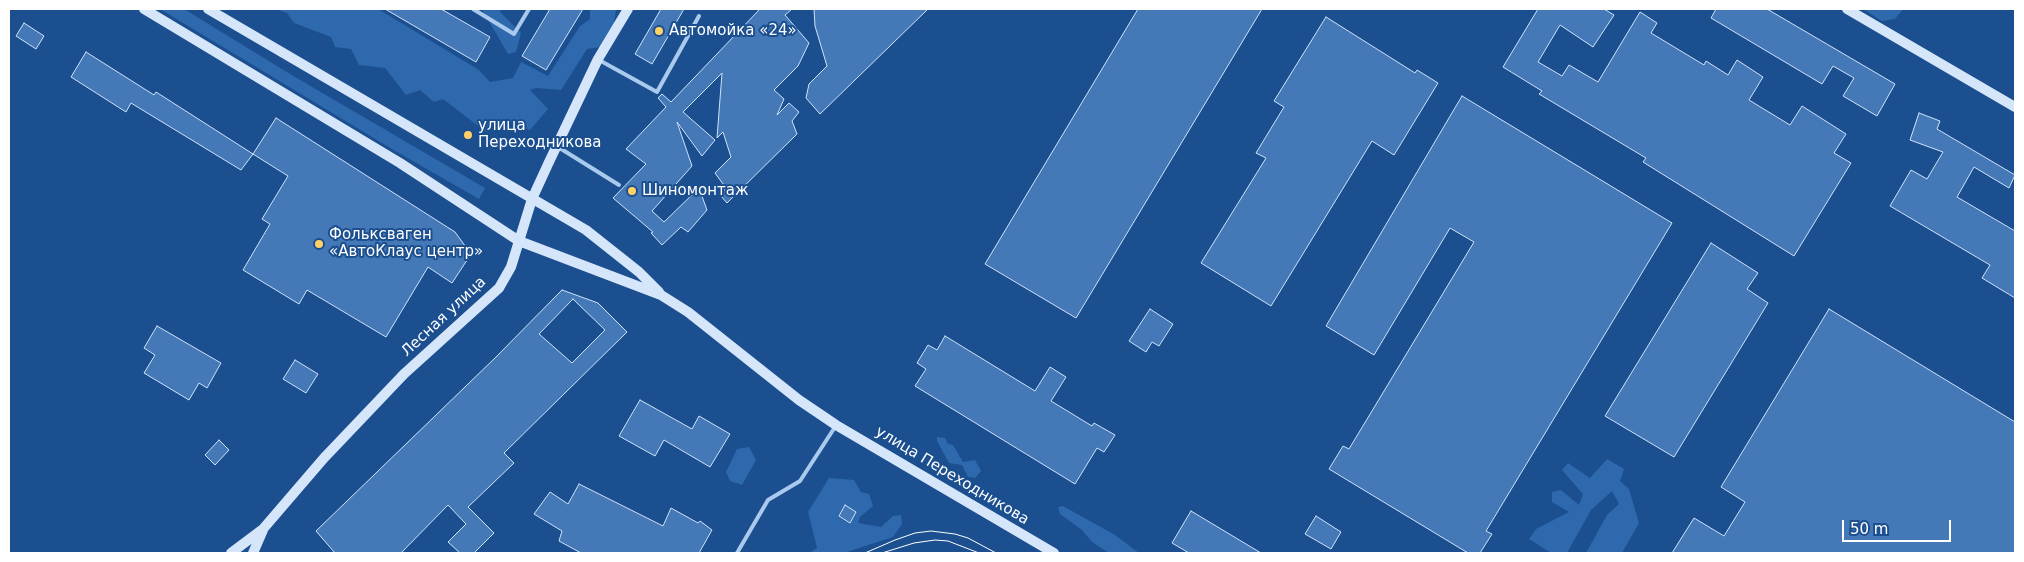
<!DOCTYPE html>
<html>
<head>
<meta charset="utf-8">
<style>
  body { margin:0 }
  #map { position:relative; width:2024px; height:562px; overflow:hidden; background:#1b4f8f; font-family:"DejaVu Sans",sans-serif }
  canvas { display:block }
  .frame { position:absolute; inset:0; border:10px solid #fff; pointer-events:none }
  .scale { position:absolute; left:1842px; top:520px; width:109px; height:22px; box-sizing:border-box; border:2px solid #fff; border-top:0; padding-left:6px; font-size:15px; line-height:18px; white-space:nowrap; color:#fff; -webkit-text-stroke:4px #1b4f8f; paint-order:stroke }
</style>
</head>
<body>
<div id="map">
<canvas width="2024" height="562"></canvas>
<div class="frame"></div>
<div class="scale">50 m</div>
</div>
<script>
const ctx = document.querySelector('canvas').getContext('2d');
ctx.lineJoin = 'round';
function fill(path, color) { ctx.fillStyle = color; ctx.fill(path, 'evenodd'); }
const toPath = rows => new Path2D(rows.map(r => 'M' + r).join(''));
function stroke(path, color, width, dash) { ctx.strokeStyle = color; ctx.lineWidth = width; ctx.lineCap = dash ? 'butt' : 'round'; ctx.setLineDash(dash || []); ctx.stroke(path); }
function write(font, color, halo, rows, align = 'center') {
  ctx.font = font + ' "DejaVu Sans",sans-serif'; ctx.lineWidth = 4; ctx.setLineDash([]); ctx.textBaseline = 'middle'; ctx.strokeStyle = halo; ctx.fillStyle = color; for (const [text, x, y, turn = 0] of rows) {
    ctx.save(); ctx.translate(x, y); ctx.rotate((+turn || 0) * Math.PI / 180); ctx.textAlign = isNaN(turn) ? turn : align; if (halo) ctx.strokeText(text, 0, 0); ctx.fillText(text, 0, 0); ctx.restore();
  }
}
const green = toPath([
  [160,9,184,9,290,74,485,188,479,199,392,149],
  [276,9,378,9,479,70,490,82,513,78,521,62,548,76,580,26,590,19,590,9,616,9,613,30,601,47,587,49,561,90,536,88,530,90,548,109,530,130,506,120,486,132,443,99,434,102,420,90,406,95,385,68,359,65,351,49,335,47,331,37,294,23,287,13],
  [482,9,501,9,500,12,521,33,516,52,508,54],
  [1863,9,1903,9,1895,19,1882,21],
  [937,437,945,438,948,444,953,445,963,462,975,460,981,471,975,478,968,477,962,465,949,463,937,441],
  [749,447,756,460,742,485,730,481,726,472,737,449],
  [1607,459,1624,469,1620,481,1629,489,1639,523,1622,553,1586,553,1607,515,1619,504,1612,491,1591,510,1567,553,1551,553,1529,539,1536,529,1569,512,1552,502,1552,492,1561,490,1579,505,1583,494,1562,470,1568,463,1590,478],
  [829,478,854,480,861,492,869,494,873,506,860,517,858,523,881,527,893,516,901,515,902,524,893,537,844,553,809,553,817,548,808,512],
  [1063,506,1115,535,1139,553,1109,553,1092,542,1082,530,1060,514,1058,507]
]);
const building = toPath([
  [385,9,441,9,490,37,476,62,385,9],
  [550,9,583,9,546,70,522,56,550,9],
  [661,9,684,9,652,64,635,54,661,9],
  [760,9,792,9,785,15,809,43,798,66,774,90,784,99,777,115,789,103,799,112,792,121,797,134,727,203,720,195,726,188,715,173,731,157,723,132,717,138,722,73,683,112,715,140,702,156,677,122,692,166,652,211,664,222,699,188,707,210,688,232,681,227,662,245,651,233,653,232,613,198,646,164,626,149,666,107,658,98,662,94,671,102,760,9],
  [814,9,928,9,820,114,806,98,809,84,827,66,815,26,814,9],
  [1138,9,1262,9,1076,318,985,264,1138,9],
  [1538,9,1604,9,1614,15,1593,47,1560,25,1538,62,1562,76,1569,65,1598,82,1640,12,1657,23,1651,33,1704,65,1706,61,1728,75,1737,60,1763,77,1749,100,1790,125,1802,106,1846,134,1834,153,1851,163,1794,256,1643,162,1646,158,1539,94,1542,91,1503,67,1538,9],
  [1716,9,1767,9,1895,84,1877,116,1843,96,1854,78,1833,66,1822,84,1711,18,1716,9],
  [1326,17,1415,73,1417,70,1438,83,1394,155,1372,141,1271,306,1201,263,1266,158,1256,153,1284,107,1274,101,1326,17],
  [24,23,44,36,36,49,16,36,24,23],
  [86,52,154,95,156,92,253,154,241,170,131,103,126,112,71,77,86,52],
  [1462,96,1672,223,1486,531,1492,534,1480,553,1468,553,1329,469,1343,446,1349,449,1474,242,1450,228,1374,355,1326,326,1462,96],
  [1919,113,1940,121,1937,129,2015,175,2009,188,1974,167,1957,197,2015,231,2015,298,1982,278,1990,265,1890,206,1911,170,1927,179,1943,152,1910,140,1919,113],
  [276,118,455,232,471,254,452,283,428,267,386,337,307,290,299,304,243,270,270,224,262,219,288,176,253,154,276,118],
  [1711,243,1758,273,1747,289,1768,303,1674,457,1605,416,1711,243],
  [562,290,598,303,627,332,504,453,514,463,468,507,494,533,474,553,460,553,448,542,466,524,448,505,401,553,335,553,316,531,496,357,562,290],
  [573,299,605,330,572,363,539,334,573,299],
  [1150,309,1173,324,1159,346,1152,342,1146,352,1129,341,1150,309],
  [1829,309,2015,422,2015,553,1672,553,1694,518,1724,536,1745,502,1721,487,1829,309],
  [157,326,221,363,207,388,199,383,189,400,144,373,155,355,144,348,157,326],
  [945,336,1035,391,1050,367,1066,377,1051,401,1092,426,1094,423,1115,435,1104,452,1097,448,1075,484,915,386,926,369,917,363,928,345,937,350,945,336],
  [295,360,318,374,306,393,283,379,295,360],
  [640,400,692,429,699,416,730,434,710,467,664,440,655,456,619,436,640,400],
  [219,440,229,450,215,465,205,455,219,440],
  [579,484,663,526,671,508,698,523,700,521,712,530,699,553,581,553,559,541,562,531,534,514,550,492,568,504,579,484],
  [845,505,856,512,850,523,839,516,845,505],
  [1191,511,1261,553,1189,553,1172,543,1191,511],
  [1316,516,1341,532,1331,549,1305,534,1316,516]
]);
const service = toPath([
  [473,9,514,34,529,9],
  [599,60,657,92,699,16],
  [558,147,619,185],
  [737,553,768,500,800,481,835,427]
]);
const secondary = toPath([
  [144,9,400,163,519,241,661,295,688,312,799,400,836,425,1054,553],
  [208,9,586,230,639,272,659,292],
  [1847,9,2015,107],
  [231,553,263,529,324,458,404,374,499,288,511,267,532,199,549,162,598,59,628,9],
  [253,553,263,530]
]);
const tram = toPath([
  [865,553,895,540,915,533,931,531,955,534,968,538,996,553],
  [882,553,914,543,935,540,948,541,979,553]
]);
const markers = [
  [659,31,5,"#ffd166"],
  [468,135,5,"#ffd166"],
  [632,191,5,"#ffd166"],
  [319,244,5,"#ffd166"]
];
const poiNames = [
  ["Автомойка «24»",669,31],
  ["улица",478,126],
  ["Переходникова",478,143],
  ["Шиномонтаж",642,191],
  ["Фольксваген",329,235],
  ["«АвтоКлаус центр»",329,252]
];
const streetNames = [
  ["Лесная улица",444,317,-43],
  ["улица Переходникова",952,476,31]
];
fill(green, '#2e69ad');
fill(building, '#4478b7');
stroke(building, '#cfe3fa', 1);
stroke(service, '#a9c9ee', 4);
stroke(secondary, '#d6e6fa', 10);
stroke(tram, '#fff', 1);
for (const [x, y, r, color] of markers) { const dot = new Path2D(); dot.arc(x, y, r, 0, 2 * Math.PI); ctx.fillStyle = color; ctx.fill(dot); stroke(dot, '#1b4f8f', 2); }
write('15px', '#fff', '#1b4f8f', poiNames, 'left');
write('15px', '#fff', '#1b4f8f', streetNames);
</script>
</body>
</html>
